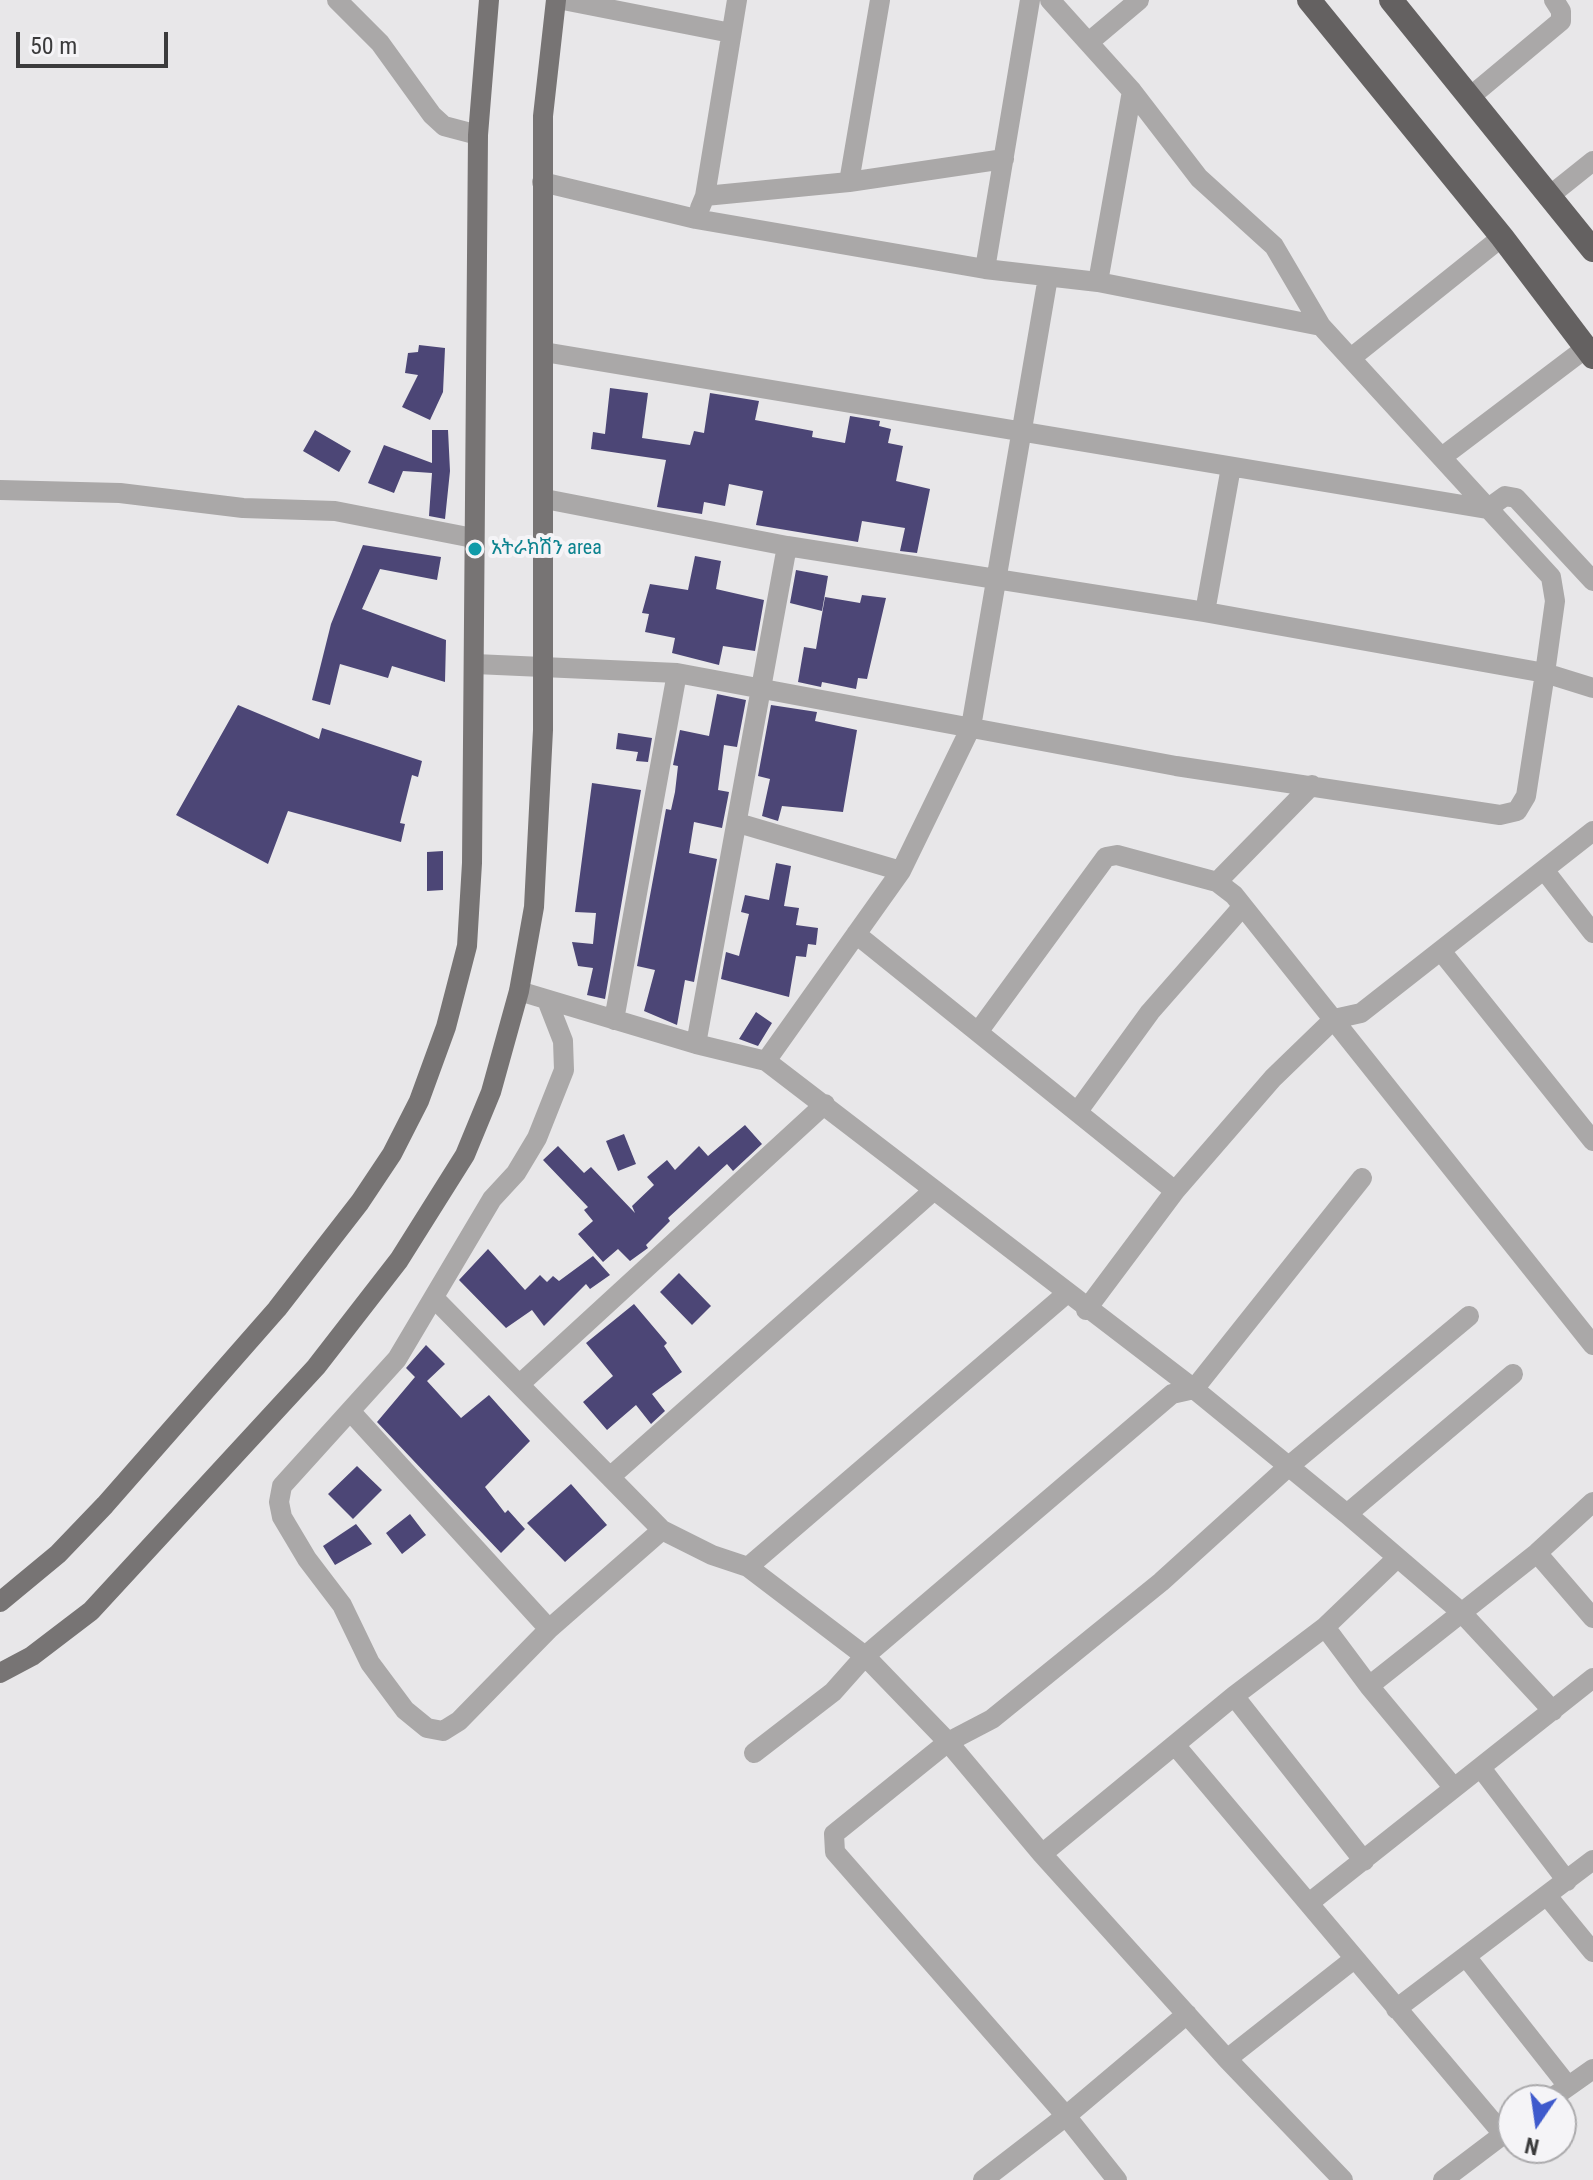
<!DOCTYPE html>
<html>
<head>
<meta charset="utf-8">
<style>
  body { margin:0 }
  #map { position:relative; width:1593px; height:2180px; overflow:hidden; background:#e8e7e9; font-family:"Roboto Condensed",sans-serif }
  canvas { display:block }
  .north { position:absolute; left:1497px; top:2084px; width:80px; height:80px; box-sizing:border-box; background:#f5f4f7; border:2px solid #abaaac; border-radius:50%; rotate:193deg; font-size:22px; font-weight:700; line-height:32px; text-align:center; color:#3b3b3c }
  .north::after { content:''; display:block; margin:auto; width:28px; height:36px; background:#3f5acc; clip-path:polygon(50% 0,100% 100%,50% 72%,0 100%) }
  .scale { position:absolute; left:16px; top:32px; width:152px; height:36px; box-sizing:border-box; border:4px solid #3b3b3c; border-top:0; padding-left:10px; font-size:24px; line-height:28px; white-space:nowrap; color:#3b3b3c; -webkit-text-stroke:6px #f5f4f7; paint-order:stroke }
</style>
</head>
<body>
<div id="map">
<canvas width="1593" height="2180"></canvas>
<div class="north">N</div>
<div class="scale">50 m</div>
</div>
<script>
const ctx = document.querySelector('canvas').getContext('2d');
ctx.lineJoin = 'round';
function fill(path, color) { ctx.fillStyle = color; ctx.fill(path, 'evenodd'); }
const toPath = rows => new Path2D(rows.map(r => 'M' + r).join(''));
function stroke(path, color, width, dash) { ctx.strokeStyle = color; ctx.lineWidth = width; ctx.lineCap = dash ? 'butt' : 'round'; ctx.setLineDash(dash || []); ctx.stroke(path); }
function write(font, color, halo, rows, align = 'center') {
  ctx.font = font + ' "Roboto Condensed","Noto Sans Ethiopic",sans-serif'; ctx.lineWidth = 8; ctx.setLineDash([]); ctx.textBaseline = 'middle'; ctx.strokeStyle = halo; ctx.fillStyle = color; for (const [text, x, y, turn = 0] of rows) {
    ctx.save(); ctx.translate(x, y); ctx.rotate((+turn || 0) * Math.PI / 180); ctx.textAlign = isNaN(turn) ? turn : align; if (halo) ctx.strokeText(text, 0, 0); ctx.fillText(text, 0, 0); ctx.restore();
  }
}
const building = toPath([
  [419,345,445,348,443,392,430,420,402,407,418,375,405,373,408,353,418,352],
  [610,388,648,393,642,438,690,445,694,431,704,433,710,393,759,401,755,420,813,431,812,437,845,443,850,416,880,421,879,426,891,429,888,443,903,446,896,481,930,489,917,553,900,551,905,528,862,521,858,542,756,525,763,491,729,484,725,506,704,502,702,514,657,507,666,460,591,449,593,432,605,434],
  [315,430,351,451,339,472,303,451],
  [432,430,448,430,450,471,445,519,429,516,432,473,403,471,394,493,368,483,384,445,432,463],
  [363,545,441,557,437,580,380,569,362,609,446,640,445,682,392,666,388,678,340,664,330,705,312,700,331,624],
  [695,556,721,561,716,589,764,600,755,651,723,646,719,665,672,653,675,638,645,632,649,614,642,613,650,584,688,590],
  [796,570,828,576,822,611,790,603],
  [862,595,886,598,867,679,858,678,856,689,822,682,821,687,798,682,804,647,816,649,825,597,860,603],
  [717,694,746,700,737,747,724,745,718,790,729,792,722,828,694,822,689,853,717,859,694,982,685,980,677,1025,644,1011,655,970,637,966,666,809,671,810,675,792,678,766,673,765,680,730,709,736],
  [238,705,319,739,322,728,422,761,418,777,412,775,400,823,405,824,401,842,288,811,268,864,176,815],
  [771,705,817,712,815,721,857,730,843,812,782,806,778,821,762,816,770,779,758,776],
  [618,733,652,738,648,762,636,761,638,752,616,749],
  [592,783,641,790,605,999,587,995,593,968,578,966,572,942,593,944,596,913,575,912],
  [443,851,443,890,427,891,427,852],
  [776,863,791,866,784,906,799,908,796,925,818,928,816,945,808,944,806,957,796,956,789,997,721,979,726,952,739,956,749,914,741,912,745,895,769,900],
  [756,1012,772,1023,758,1046,739,1039],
  [745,1125,762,1144,733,1171,727,1164,668,1218,670,1221,646,1245,648,1248,630,1261,618,1249,603,1262,578,1234,593,1221,584,1210,588,1207,543,1160,558,1146,584,1173,591,1167,635,1213,632,1206,654,1185,647,1177,667,1160,675,1170,699,1146,708,1156],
  [624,1134,636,1164,618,1171,606,1141],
  [488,1249,525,1290,540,1275,547,1282,553,1276,559,1281,593,1256,610,1275,590,1289,586,1284,544,1326,532,1310,506,1328,459,1280],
  [679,1273,711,1306,692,1325,660,1292],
  [634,1304,667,1343,664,1346,682,1372,652,1394,665,1411,651,1424,636,1405,607,1430,583,1402,613,1376,586,1343],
  [426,1345,445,1364,427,1381,461,1418,489,1395,530,1441,485,1487,505,1513,508,1510,525,1529,501,1553,377,1422,415,1377,406,1368],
  [357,1466,382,1490,353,1519,328,1494],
  [571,1484,607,1525,565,1562,527,1523],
  [410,1514,426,1535,402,1554,386,1533],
  [356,1524,372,1544,335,1565,323,1546]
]);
const street = toPath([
  [337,0,380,43,432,115,444,126,478,135],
  [563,0,731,33],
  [1089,42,1139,0],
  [1470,97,1561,21,1561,11,1554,0],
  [542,182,696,219,985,269,1098,282,1321,326],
  [849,182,880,0],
  [705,196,849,182,1004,159],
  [1548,197,1593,161],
  [700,208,705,196,737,0],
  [985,269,1030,0],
  [1098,282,1132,91],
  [544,352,1487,509,1505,496,1516,498,1593,581],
  [1351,358,1502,237],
  [1442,457,1586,348],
  [0,490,120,493,243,508,335,511,473,538],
  [545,499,787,546,1205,612,1545,673,1593,688],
  [1205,612,1231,467],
  [475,664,677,673,1176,766,1500,815,1517,811,1526,796,1545,673,1555,601,1551,577,1321,326,1274,246,1199,178,1132,91,1050,0],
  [738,823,901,871],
  [1545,871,1593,933],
  [1217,882,1312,785],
  [856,934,1175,1191],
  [1441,951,1593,1141],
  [519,991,696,1044,766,1061,1194,1389,1347,1514,1461,1612,1553,1711],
  [547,1000,563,1041,564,1070,537,1138,516,1173,492,1199,397,1359,282,1486,279,1502,282,1517,307,1559,342,1605,370,1663,405,1710,427,1728,443,1731,459,1721,549,1629,662,1530],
  [614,1020,677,673],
  [978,1032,1106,857,1117,855,1217,882,1234,895,1593,1345],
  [696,1044,787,546],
  [766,1061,901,871,971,727,1048,277],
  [1078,1111,1150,1012,1243,906],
  [435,1299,662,1530,712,1555,748,1567,865,1656,948,1742,1042,1854,1227,2059,1343,2180],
  [1086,1310,1175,1191,1273,1078,1334,1019,1361,1013,1593,831],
  [521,1383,825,1104],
  [351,1412,549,1629],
  [610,1477,934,1190],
  [1347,1514,1513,1374],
  [1537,1553,1593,1618],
  [748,1567,1066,1294],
  [1325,1627,1369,1686,1454,1788],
  [1369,1686,1537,1553,1593,1502],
  [1234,1696,1364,1861],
  [1175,1745,1503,2134],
  [754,1753,833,1692,865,1656,1172,1394,1194,1389,1362,1178],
  [1481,1768,1567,1881],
  [1042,1854,1234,1696,1325,1627,1397,1558],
  [1548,1897,1593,1952],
  [1309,1903,1593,1678],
  [1467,1958,1568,2086],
  [1396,2009,1593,1860],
  [1227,2059,1354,1959],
  [1549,2100,1593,2069],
  [983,2180,1066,2116,1187,2014],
  [1117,2180,1066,2116,835,1852,834,1834,948,1742,992,1719,1161,1582,1289,1466,1469,1316],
  [1443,2180,1513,2127]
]);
const primary = toPath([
  [0,1602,58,1554,105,1505,277,1309,360,1202,392,1154,419,1101,446,1027,467,946,472,863,478,135,489,0],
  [0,1673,32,1656,91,1611,316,1367,399,1260,465,1155,491,1092,519,991,534,907,543,730,543,116,556,0]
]);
const highway = toPath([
  [1309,0,1502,237,1593,357],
  [1391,0,1593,250]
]);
const markers = [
  [475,549,8,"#0f9aa8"]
];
const cultureNames = [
  ["አትራክሽን area",491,549]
];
fill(building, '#4c4676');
stroke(street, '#aaa8a8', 20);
stroke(primary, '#777474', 20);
stroke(highway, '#646161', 24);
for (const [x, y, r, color] of markers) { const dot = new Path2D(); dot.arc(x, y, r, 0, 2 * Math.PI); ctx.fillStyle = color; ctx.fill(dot); stroke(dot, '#f5f4f7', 3); }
write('20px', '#0d838f', '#f5f4f7', cultureNames, 'left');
</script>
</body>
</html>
